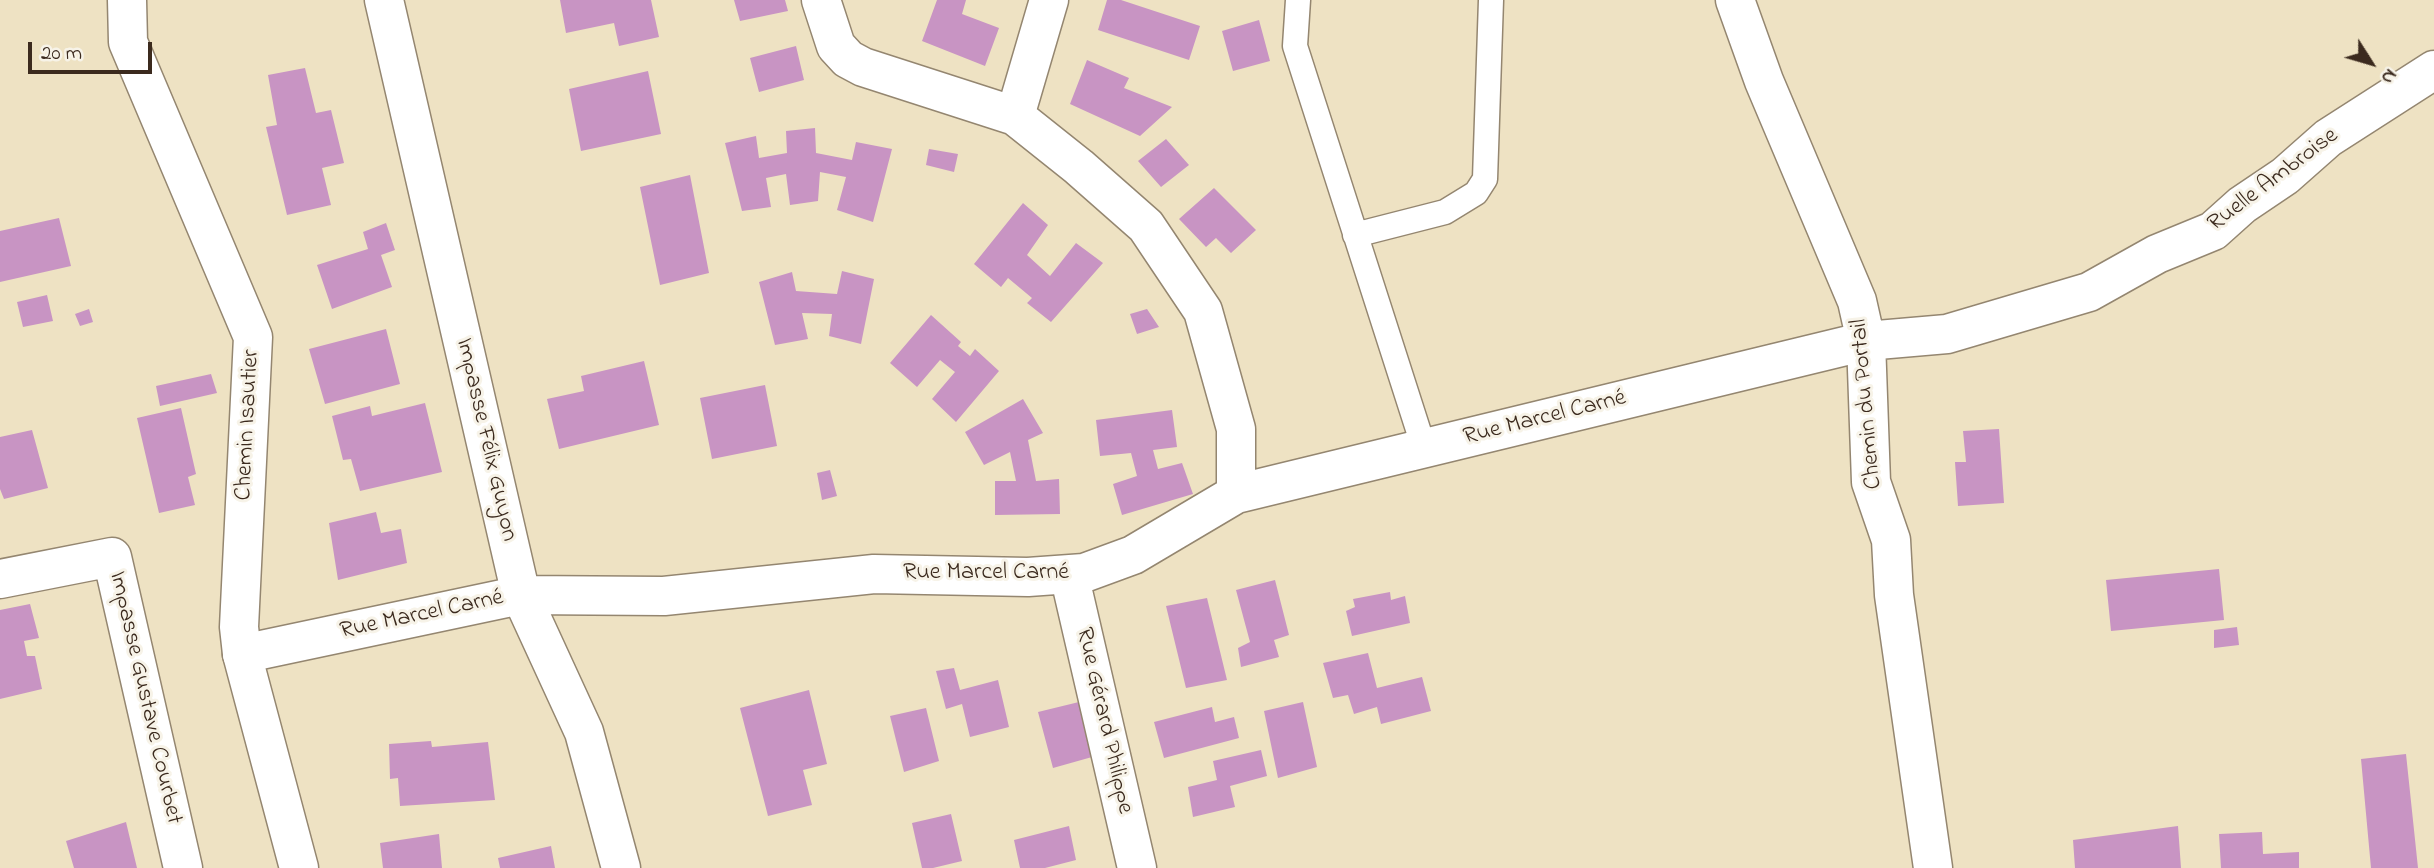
<!DOCTYPE html>
<html>
<head>
<meta charset="utf-8">
<style>
  body { margin:0 }
  #map { position:relative; width:2434px; height:868px; overflow:hidden; background:#eee2c3; font-family:"Indie Flower",sans-serif }
  canvas { display:block }
  .north { position:absolute; left:2336px; top:28px; width:70px; height:70px; -webkit-text-stroke:5px #f7f3e8; paint-order:stroke; rotate:127deg; font-size:19px; font-weight:700; line-height:28px; text-align:center; color:#3b2a1e }
  .north::after { content:''; display:block; margin:auto; width:24px; height:32px; background:#3b2a1e; clip-path:polygon(50% 0,100% 100%,50% 72%,0 100%) }
  .scale { position:absolute; left:28px; top:42px; width:124px; height:32px; box-sizing:border-box; border:4px solid #3b2a1e; border-top:0; padding-left:9px; font-size:21px; line-height:24px; white-space:nowrap; color:#3b2a1e; -webkit-text-stroke:5px #f7f3e8; paint-order:stroke }
</style>
</head>
<body>
<div id="map">
<canvas width="2434" height="868"></canvas>
<div class="north">N</div>
<div class="scale">20 m</div>
</div>
<script>
const ctx = document.querySelector('canvas').getContext('2d');
ctx.lineJoin = 'round';
function fill(path, color) { ctx.fillStyle = color; ctx.fill(path, 'evenodd'); }
const toPath = rows => new Path2D(rows.map(r => 'M' + r).join(''));
function stroke(path, color, width, dash) { ctx.strokeStyle = color; ctx.lineWidth = width; ctx.lineCap = dash ? 'butt' : 'round'; ctx.setLineDash(dash || []); ctx.stroke(path); }
function write(font, color, halo, rows, align = 'center') {
  ctx.font = font + ' "Indie Flower",sans-serif'; ctx.lineWidth = 6; ctx.setLineDash([]); ctx.textBaseline = 'middle'; ctx.strokeStyle = halo; ctx.fillStyle = color; for (const [text, x, y, turn = 0] of rows) {
    ctx.save(); ctx.translate(x, y); ctx.rotate((+turn || 0) * Math.PI / 180); ctx.textAlign = isNaN(turn) ? turn : align; if (halo) ctx.strokeText(text, 0, 0); ctx.fillText(text, 0, 0); ctx.restore();
  }
}
const building = toPath([
  [560,0,651,0,659,37,619,46,614,23,566,33],
  [734,0,785,0,788,11,740,21],
  [937,0,966,0,962,14,999,28,985,66,922,41],
  [1107,0,1121,0,1200,26,1189,60,1098,30],
  [1259,20,1270,61,1233,71,1222,31],
  [796,46,804,80,759,92,750,58],
  [1087,60,1129,78,1124,88,1172,107,1140,136,1070,104],
  [305,68,316,113,331,110,344,163,322,168,331,205,287,215,266,127,277,125,268,75],
  [648,71,661,134,581,151,569,89],
  [815,128,816,153,852,160,856,142,892,149,873,222,837,210,846,177,820,172,818,201,790,205,786,174,766,178,771,207,742,211,725,143,756,136,759,158,787,153,786,131],
  [1166,139,1189,165,1161,187,1138,161],
  [929,149,958,154,954,172,926,165],
  [690,175,709,273,660,285,640,187],
  [1214,188,1256,230,1231,253,1216,238,1206,247,1179,219],
  [1023,203,1048,225,1027,255,1050,276,1076,243,1103,263,1051,322,1027,303,1032,298,1008,278,1001,287,974,264],
  [59,218,71,266,0,282,0,231],
  [386,223,395,250,381,255,392,287,332,309,317,265,368,249,363,232],
  [842,271,874,279,861,344,829,336,832,314,802,313,808,339,775,345,759,282,792,272,796,291,837,294],
  [47,295,53,321,23,327,17,302],
  [89,309,93,322,80,326,75,314],
  [1147,309,1159,327,1137,334,1130,314],
  [931,315,961,342,958,346,970,356,975,349,999,371,956,422,932,399,955,372,940,360,917,387,890,363],
  [386,329,400,384,325,404,309,349],
  [644,361,659,425,559,449,547,399,584,391,581,376],
  [211,374,217,393,160,406,156,386],
  [765,385,777,446,712,459,700,398],
  [1023,399,1043,433,1028,440,1036,481,1059,479,1060,514,995,515,995,481,1016,481,1010,452,984,465,965,432],
  [425,403,442,472,360,491,351,459,343,460,332,416,370,406,372,416],
  [181,408,196,474,188,477,195,505,159,513,137,418],
  [1172,410,1177,447,1153,450,1158,469,1182,463,1193,494,1122,515,1113,484,1137,476,1131,453,1100,456,1096,420],
  [1999,429,2004,503,1958,506,1955,462,1966,462,1963,431],
  [32,430,48,488,4,499,0,489,0,437],
  [830,470,837,496,822,500,817,473],
  [376,512,381,533,401,529,407,563,338,580,329,523],
  [2219,569,2224,620,2111,631,2106,580],
  [1275,580,1289,635,1274,640,1279,657,1241,667,1238,648,1250,642,1236,590],
  [1390,592,1391,600,1405,596,1410,623,1352,636,1346,611,1355,607,1353,599],
  [1207,598,1227,680,1186,688,1166,606],
  [30,604,39,638,24,641,27,656,35,656,42,689,0,699,0,610],
  [2237,627,2239,645,2214,648,2214,630],
  [1368,653,1377,688,1422,677,1431,711,1381,724,1377,707,1354,714,1348,695,1333,698,1323,663],
  [954,668,960,690,998,680,1009,727,970,737,962,704,946,709,936,671],
  [809,690,827,764,803,770,812,805,768,816,740,708],
  [1079,702,1092,757,1053,768,1038,712],
  [1303,702,1317,767,1278,778,1264,711],
  [1212,707,1215,722,1234,717,1239,738,1164,758,1154,722],
  [926,708,939,761,904,772,890,716],
  [431,741,432,747,488,742,495,800,400,806,398,778,390,779,389,744],
  [1261,750,1267,776,1230,786,1235,807,1193,817,1188,787,1217,780,1213,761],
  [2406,754,2418,868,2371,868,2361,759],
  [951,814,962,861,933,868,922,868,912,823],
  [126,822,137,868,74,868,66,841],
  [1069,826,1076,860,1045,868,1020,868,1014,840],
  [2178,826,2181,868,2075,868,2073,840],
  [2262,832,2263,854,2299,852,2299,868,2221,868,2219,834],
  [439,834,442,868,383,868,380,843],
  [551,846,555,868,500,868,498,858]
]);
const lane = toPath([
  [1298,0,1295,46,1424,448],
  [1355,235,1445,212,1476,193,1485,179,1491,0]
]);
const street = toPath([
  [384,0,521,595,584,732,621,868],
  [821,0,836,46,848,59,863,67,1015,116,1079,167,1146,226,1203,311,1236,429,1236,494],
  [1735,0,1764,81,1857,301,1866,341,1871,482,1891,540,1894,595,1933,868],
  [1015,116,1049,0],
  [1069,574,1137,868],
  [0,579,112,557,183,868],
  [242,654,521,595,664,596,874,574,1028,577,1084,573,1133,555,1236,494,1866,341,1947,334,2089,292,2157,254,2213,231,2242,205,2285,176,2328,138,2434,70]
]);
const secondary = toPath([
  [127,0,128,42,253,337,239,627,242,654,299,868]
]);
const streetNames = [
  ["Ruelle Ambroise",2274,181,-37],
  ["Chemin du Portail",1868,404,-95],
  ["Rue Marcel Carné",1545,419,-14],
  ["Chemin Isautier",249,425,-87],
  ["Impasse Félix Guyon",485,440,77],
  ["Rue Marcel Carné",986,574],
  ["Rue Marcel Carné",422,616,-12],
  ["Impasse Gustave Courbet",144,698,77],
  ["Rue Gérard Philippe",1103,721,77]
];
fill(building, '#c894c3');
stroke(lane, '#948670', 27);
stroke(street, '#948670', 41);
stroke(secondary, '#948670', 41);
stroke(lane, '#fff', 24);
stroke(street, '#fff', 38);
stroke(secondary, '#fff', 38);
write('24px', '#3b2a1e', '#f7f3e8', streetNames);
</script>
</body>
</html>
